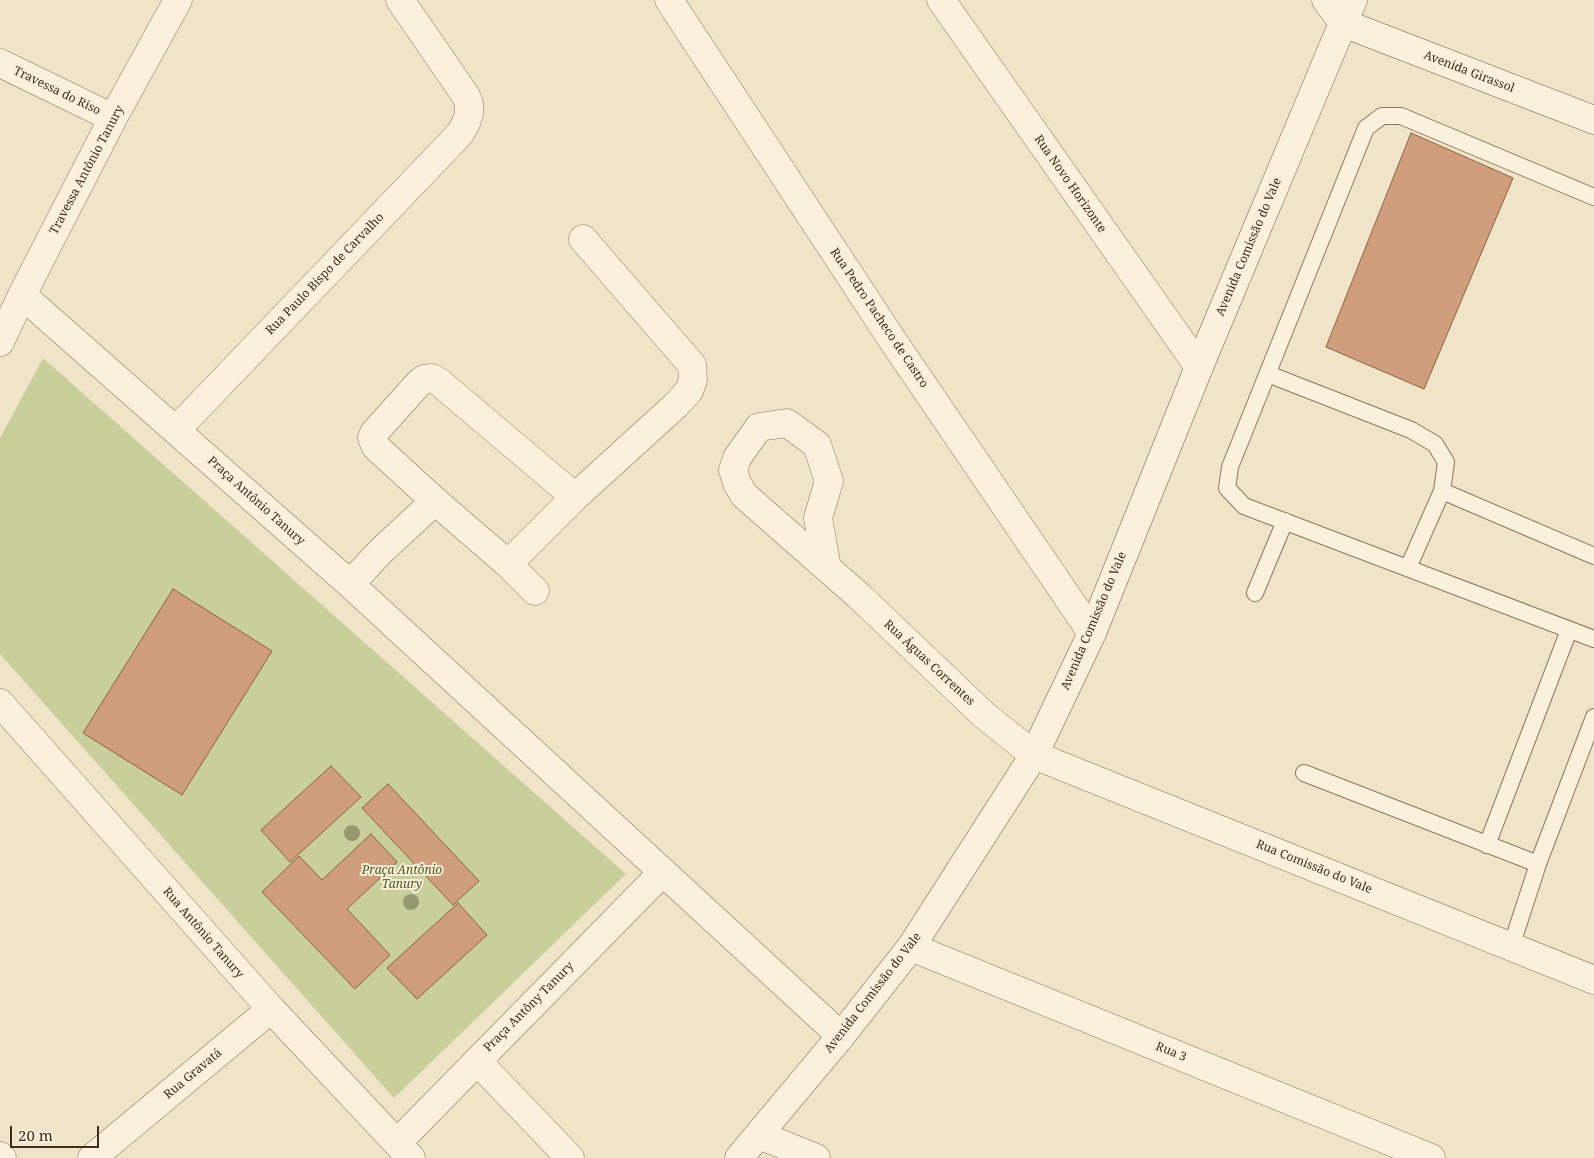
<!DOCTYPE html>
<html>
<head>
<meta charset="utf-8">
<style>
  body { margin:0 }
  #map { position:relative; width:1594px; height:1158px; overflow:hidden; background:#f0e4c8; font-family:"Noto Serif",serif }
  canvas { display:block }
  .scale { position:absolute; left:10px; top:1126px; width:89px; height:22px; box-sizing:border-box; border:2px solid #3d2e20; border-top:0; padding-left:6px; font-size:15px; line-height:18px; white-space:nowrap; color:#3d2e20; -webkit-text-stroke:4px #f7eed8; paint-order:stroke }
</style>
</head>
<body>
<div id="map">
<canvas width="1594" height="1158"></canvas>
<div class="scale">20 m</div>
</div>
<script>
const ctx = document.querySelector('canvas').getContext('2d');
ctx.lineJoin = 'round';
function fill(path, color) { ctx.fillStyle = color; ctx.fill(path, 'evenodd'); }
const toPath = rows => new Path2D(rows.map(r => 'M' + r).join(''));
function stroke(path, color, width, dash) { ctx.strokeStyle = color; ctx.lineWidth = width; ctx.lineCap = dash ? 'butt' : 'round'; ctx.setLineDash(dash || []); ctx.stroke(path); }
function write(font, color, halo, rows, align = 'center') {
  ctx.font = font + ' "Noto Serif",serif'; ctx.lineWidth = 4; ctx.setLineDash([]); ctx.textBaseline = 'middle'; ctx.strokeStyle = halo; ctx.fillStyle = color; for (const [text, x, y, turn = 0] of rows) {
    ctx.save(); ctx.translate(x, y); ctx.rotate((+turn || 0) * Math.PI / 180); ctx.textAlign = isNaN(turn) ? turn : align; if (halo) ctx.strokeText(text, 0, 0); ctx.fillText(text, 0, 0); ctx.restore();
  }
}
const green = toPath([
  [43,358,626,874,394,1098,0,654,0,438]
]);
const building = toPath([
  [1411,133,1513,178,1424,389,1326,347,1411,133],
  [173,589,272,651,182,795,83,733,173,589],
  [331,766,361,797,290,862,261,830,331,766],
  [388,784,479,881,453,905,362,808,388,784],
  [371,834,397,862,347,909,390,955,355,989,262,892,299,856,322,880,371,834],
  [458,903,487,935,417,999,387,968,458,903]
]);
const lane = toPath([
  [1594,197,1401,116,1382,116,1366,128,1230,467,1227,488,1244,506,1594,639],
  [1268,374,1411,430,1435,444,1446,462,1442,491,1408,568],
  [1442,491,1594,556],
  [1255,593,1285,521],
  [1304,773,1538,864],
  [1487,845,1569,630],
  [1511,947,1538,864,1594,717]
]);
const street = toPath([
  [669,0,895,344,1092,633],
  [941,0,1199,367],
  [1326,0,1343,23],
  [1343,23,1353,0],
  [0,63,113,118],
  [22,295,350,584,841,1036],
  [0,342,22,295,113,118,178,0],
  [176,430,454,140,461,132,466,123,469,114,469,104,466,96,400,0],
  [508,564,575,497,676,405,689,391,693,380,692,365,583,239],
  [827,568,818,518,829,481,817,445,787,423,759,427,737,458,733,470,737,483,744,495,827,568,859,596,984,715,1034,755,1594,980],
  [350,584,381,551,435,501],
  [535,591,508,564,435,501,376,447,372,438,374,433,418,384,424,379,432,378,439,382,575,497],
  [0,703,271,1009,411,1158],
  [911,947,1431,1158],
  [477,1061,570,1158],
  [759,1135,816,1158],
  [397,1143,663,872],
  [0,1156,2,1158],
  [92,1158,271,1009]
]);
const secondary = toPath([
  [739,1158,841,1036,911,947,1034,755,1092,633,1199,367,1343,23,1594,120]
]);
const trees = [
  [352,833],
  [411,902]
];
const streetNames = [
  ["Avenida Girassol",1469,72,21],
  ["Travessa do Riso",57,91,26],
  ["Travessa Antônio Tanury",87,170,-62],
  ["Rua Novo Horizonte",1070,184,55],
  ["Avenida Comissão do Vale",1249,247,-67],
  ["Rua Paulo Bispo de Carvalho",325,274,-46],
  ["Rua Pedro Pacheco de Castro",879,318,56],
  ["Praça Antônio Tanury",256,501,42],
  ["Avenida Comissão do Vale",1094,621,-67],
  ["Rua Águas Correntes",929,663,43],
  ["Rua Comissão do Vale",1314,867,22],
  ["Rua Antônio Tanury",203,933,49],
  ["Avenida Comissão do Vale",873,993,-52],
  ["Praça Antôny Tanury",529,1007,-45],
  ["Rua 3",1171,1052,22],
  ["Rua Gravatá",193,1074,-40]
];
const parkNames = [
  ["Praça Antônio",402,871],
  ["Tanury",402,885]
];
fill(green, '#c9cf9b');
fill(building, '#cf9f7d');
stroke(building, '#8d5f41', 1);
stroke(lane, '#8d765c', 18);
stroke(street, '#8d765c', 29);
stroke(secondary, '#6f573f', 29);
stroke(lane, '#faf1dc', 16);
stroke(street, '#faf1dc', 28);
stroke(secondary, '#faf1dc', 28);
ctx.fillStyle = '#96986f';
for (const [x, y] of trees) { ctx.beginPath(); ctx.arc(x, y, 8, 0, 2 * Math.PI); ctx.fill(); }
write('12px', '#3d2e20', '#f7eed8', streetNames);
write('italic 12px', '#4d5a26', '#f7eed8', parkNames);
</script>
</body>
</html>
